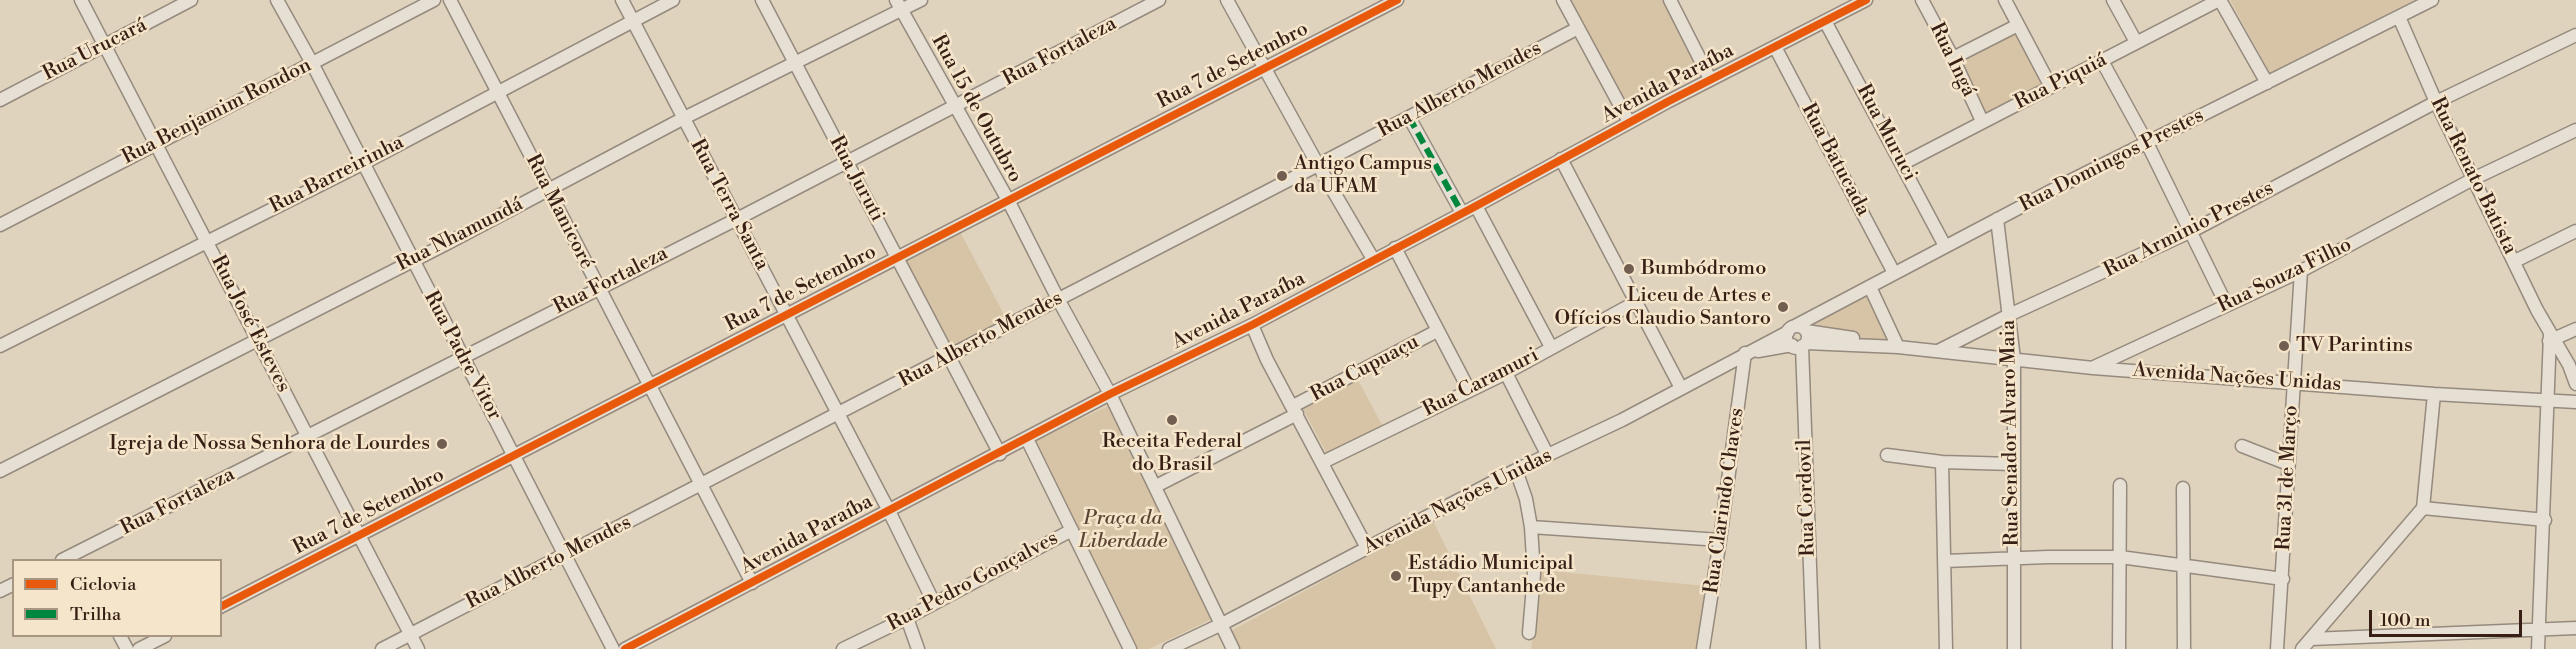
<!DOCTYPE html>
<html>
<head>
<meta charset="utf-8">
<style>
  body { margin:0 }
  #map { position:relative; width:2576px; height:649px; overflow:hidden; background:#e0d3bd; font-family:"Libre Bodoni",serif }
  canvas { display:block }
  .legend { position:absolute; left:12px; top:559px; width:210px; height:78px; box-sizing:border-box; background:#f5e5ca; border:2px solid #a99682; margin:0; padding:8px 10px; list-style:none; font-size:18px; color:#371f15 }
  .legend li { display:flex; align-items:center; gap:12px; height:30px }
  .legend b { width:30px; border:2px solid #a99682 }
  .scale { position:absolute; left:2369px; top:610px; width:153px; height:27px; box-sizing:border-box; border:3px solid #371f15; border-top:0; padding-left:8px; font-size:18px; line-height:21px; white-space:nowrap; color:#371f15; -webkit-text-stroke:4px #f5e5ca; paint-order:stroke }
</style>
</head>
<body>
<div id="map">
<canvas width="2576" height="649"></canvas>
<ul class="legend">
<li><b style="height:8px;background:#e8590c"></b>Ciclovia</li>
<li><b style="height:8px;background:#00873e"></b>Trilha</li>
</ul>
<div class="scale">100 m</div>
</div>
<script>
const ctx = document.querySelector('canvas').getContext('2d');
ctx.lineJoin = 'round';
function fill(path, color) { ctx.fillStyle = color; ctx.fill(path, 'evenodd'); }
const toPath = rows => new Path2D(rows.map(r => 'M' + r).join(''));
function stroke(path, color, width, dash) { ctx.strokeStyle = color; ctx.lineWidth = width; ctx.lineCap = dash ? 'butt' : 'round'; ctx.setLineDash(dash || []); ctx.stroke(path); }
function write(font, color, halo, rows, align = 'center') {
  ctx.font = font + ' "Libre Bodoni",serif'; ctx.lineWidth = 5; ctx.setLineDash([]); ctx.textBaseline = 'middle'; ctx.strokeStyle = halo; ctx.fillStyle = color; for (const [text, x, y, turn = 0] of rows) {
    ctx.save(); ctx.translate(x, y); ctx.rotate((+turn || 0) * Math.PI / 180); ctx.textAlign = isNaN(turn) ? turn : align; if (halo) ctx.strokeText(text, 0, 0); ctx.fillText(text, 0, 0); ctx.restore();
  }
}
const green = toPath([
  [1569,0,1664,0,1694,61,1696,67,1693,72,1637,100,1623,99],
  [2230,0,2415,0,2270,73],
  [2017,28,2046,86,1985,116,1958,60],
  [959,230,1007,320,950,350,902,259],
  [1868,290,1892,342,1815,331,1811,328,1810,324],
  [1358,380,1382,425,1327,454,1303,409],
  [1108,406,1212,619,1149,649,1135,649,1034,441],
  [1433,521,1496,649,1239,649,1231,631],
  [1541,570,1706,586,1696,649,1531,649]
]);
const minor = toPath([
  [81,0,418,649],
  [277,0,312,63,613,649],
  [450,0,752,583],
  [622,0,889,511,934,603],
  [762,0,1000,454],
  [896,0,1008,200,1058,299,1110,394,1233,649],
  [1227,0,1318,165,1373,259],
  [1563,0,1629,122],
  [1670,0,1710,79],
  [1922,0,1953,58,1982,121],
  [2005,0,2051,87],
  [2113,0,2136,42],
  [2220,0,2267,83],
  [2399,17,2436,102,2537,310,2569,365,2576,384],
  [1825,21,1945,246],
  [1775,47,1894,273],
  [1953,58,2018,25],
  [2102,61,2147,143,2226,304],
  [0,100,191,0],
  [1409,117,1462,213],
  [1561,159,1681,388],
  [1902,164,2219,0],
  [1476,206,1551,347],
  [1997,219,2014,359,2014,649],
  [0,225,434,0],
  [1395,248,1469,390],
  [2515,261,2576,231],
  [1870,287,1898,347],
  [1252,325,1267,360,1367,548],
  [1795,326,2066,183,2432,0],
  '1786 337a11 11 0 1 1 22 0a11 11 0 1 1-22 0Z',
  [1806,331,1853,338],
  [2549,341,2576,329],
  [1806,343,1898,347,2093,368,2434,394,2576,402],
  [0,346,362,164,673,0],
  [1802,346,1813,649],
  [1940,350,2009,315,2192,231,2436,102,2576,35],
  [1758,351,1792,345],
  [2094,367,2301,271,2475,178,2576,130],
  [1506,373,1548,456],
  [1293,406,1437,331],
  [1027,439,1130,649],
  [2242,446,2288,464],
  [1887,455,1942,462,2013,464],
  [1323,462,1506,373,1636,302],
  [1942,462,1946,649],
  [1516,470,1526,499,1531,527,1534,574,1529,633],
  [0,471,446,244,684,118,921,0],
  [1156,486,1297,414],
  [2183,488,2184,649],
  [2423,508,2545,520],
  [1531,527,1720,540],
  [62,560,737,219,1159,0],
  [1945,561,2048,557,2120,557,2283,579],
  [0,591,14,584],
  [220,607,1397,0],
  [907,618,918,649],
  [120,636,127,649],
  [2311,639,2576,628],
  [139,649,165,636],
  [382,649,1318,165,1578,28],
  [625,649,1110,394,1252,325,1476,206,1669,101,1866,0],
  [843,649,907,618,1072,530],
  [1169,649,1222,624,1516,470,1622,420,1788,332],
  [1703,649,1720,540,1745,353],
  [2119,649,2120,485],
  [2277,649,2301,271],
  [2302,649,2423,508,2434,394],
  [2538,649,2550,334]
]);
const quiet = toPath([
  [1409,117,1462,213]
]);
const cycleway = toPath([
  [220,607,1397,0],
  [625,649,1110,394,1252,325,1476,206,1669,101,1866,0]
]);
const markers = [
  [1282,176,6,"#725e50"],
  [1629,269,6,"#725e50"],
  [1783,307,6,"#725e50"],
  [2284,346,6,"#725e50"],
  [1172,420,6,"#725e50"],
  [442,444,6,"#725e50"],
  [1396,576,6,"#725e50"]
];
const streetNames = [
  ["Rua Urucará",95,50,-27],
  ["Rua Fortaleza",1060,52,-28],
  ["Rua Ingá",1952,60,64],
  ["Rua 7 de Setembro",1233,66,-27],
  ["Rua Piquiá",2061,82,-27],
  ["Avenida Paraíba",1668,84,-28],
  ["Rua Alberto Mendes",1460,90,-28],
  ["Rua 15 de Outubro",976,109,61],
  ["Rua Benjamim Rondon",217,112,-27],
  ["Rua Muruci",1886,133,62],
  ["Rua Batucada",1835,160,62],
  ["Rua Domingos Prestes",2112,161,-27],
  ["Rua Barreirinha",337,175,-27],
  ["Rua Renato Batista",2473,176,64],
  ["Rua Juruti",856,179,62],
  ["Rua Terra Santa",729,205,62],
  ["Rua Manicoré",559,212,63],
  ["Rua Arminio Prestes",2189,230,-27],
  ["Rua Nhamundá",460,235,-27],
  ["Rua Souza Filho",2285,276,-26],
  ["Rua Fortaleza",611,281,-27],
  ["Rua 7 de Setembro",801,289,-27],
  ["Avenida Paraíba",1239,311,-27],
  ["Rua José Esteves",250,324,63],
  ["Rua Alberto Mendes",981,340,-28],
  ["Rua Padre Vitor",462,356,62],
  ["Rua Cupuaçu",1365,369,-28],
  ["Avenida Nações Unidas",2237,378,4],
  ["Rua Caramuri",1481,383,-27],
  ["Rua Senador Alvaro Maia",2011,433,-91],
  ["Rua 31 de Março",2288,478,-87],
  ["Rua Cordovil",1807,498,-92],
  ["Rua Clarindo Chaves",1725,501,-82],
  ["Rua Fortaleza",178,502,-27],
  ["Avenida Nações Unidas",1458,502,-27],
  ["Rua 7 de Setembro",369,512,-27],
  ["Avenida Paraíba",807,535,-28],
  ["Rua Alberto Mendes",549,563,-27],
  ["Rua Pedro Gonçalves",973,582,-28]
];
const poiNames = [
  ["Antigo Campus",1294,164],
  ["da UFAM",1294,187],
  ["Bumbódromo",1641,269],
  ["Liceu de Artes e",1771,296,"right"],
  ["Ofícios Claudio Santoro",1771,319,"right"],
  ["TV Parintins",2296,346],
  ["Receita Federal",1172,442,"center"],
  ["do Brasil",1172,465,"center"],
  ["Igreja de Nossa Senhora de Lourdes",430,444,"right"],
  ["Estádio Municipal",1408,564],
  ["Tupy Cantanhede",1408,587]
];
const parkNames = [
  ["Praça da",1123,519],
  ["Liberdade",1123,542]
];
fill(green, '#d7c4a6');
stroke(minor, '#958a7d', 15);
stroke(minor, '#e6dfd4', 12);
stroke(quiet, '#00873e', 6, [12, 6]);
stroke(cycleway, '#e8590c', 8);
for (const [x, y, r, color] of markers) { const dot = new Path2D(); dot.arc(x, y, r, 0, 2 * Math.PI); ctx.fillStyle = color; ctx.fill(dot); stroke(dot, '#f5e5ca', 2); }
write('20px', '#371f15', '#f5e5ca', streetNames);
write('20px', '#371f15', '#f5e5ca', poiNames, 'left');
write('italic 20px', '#5d4535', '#f5e5ca', parkNames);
</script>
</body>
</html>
